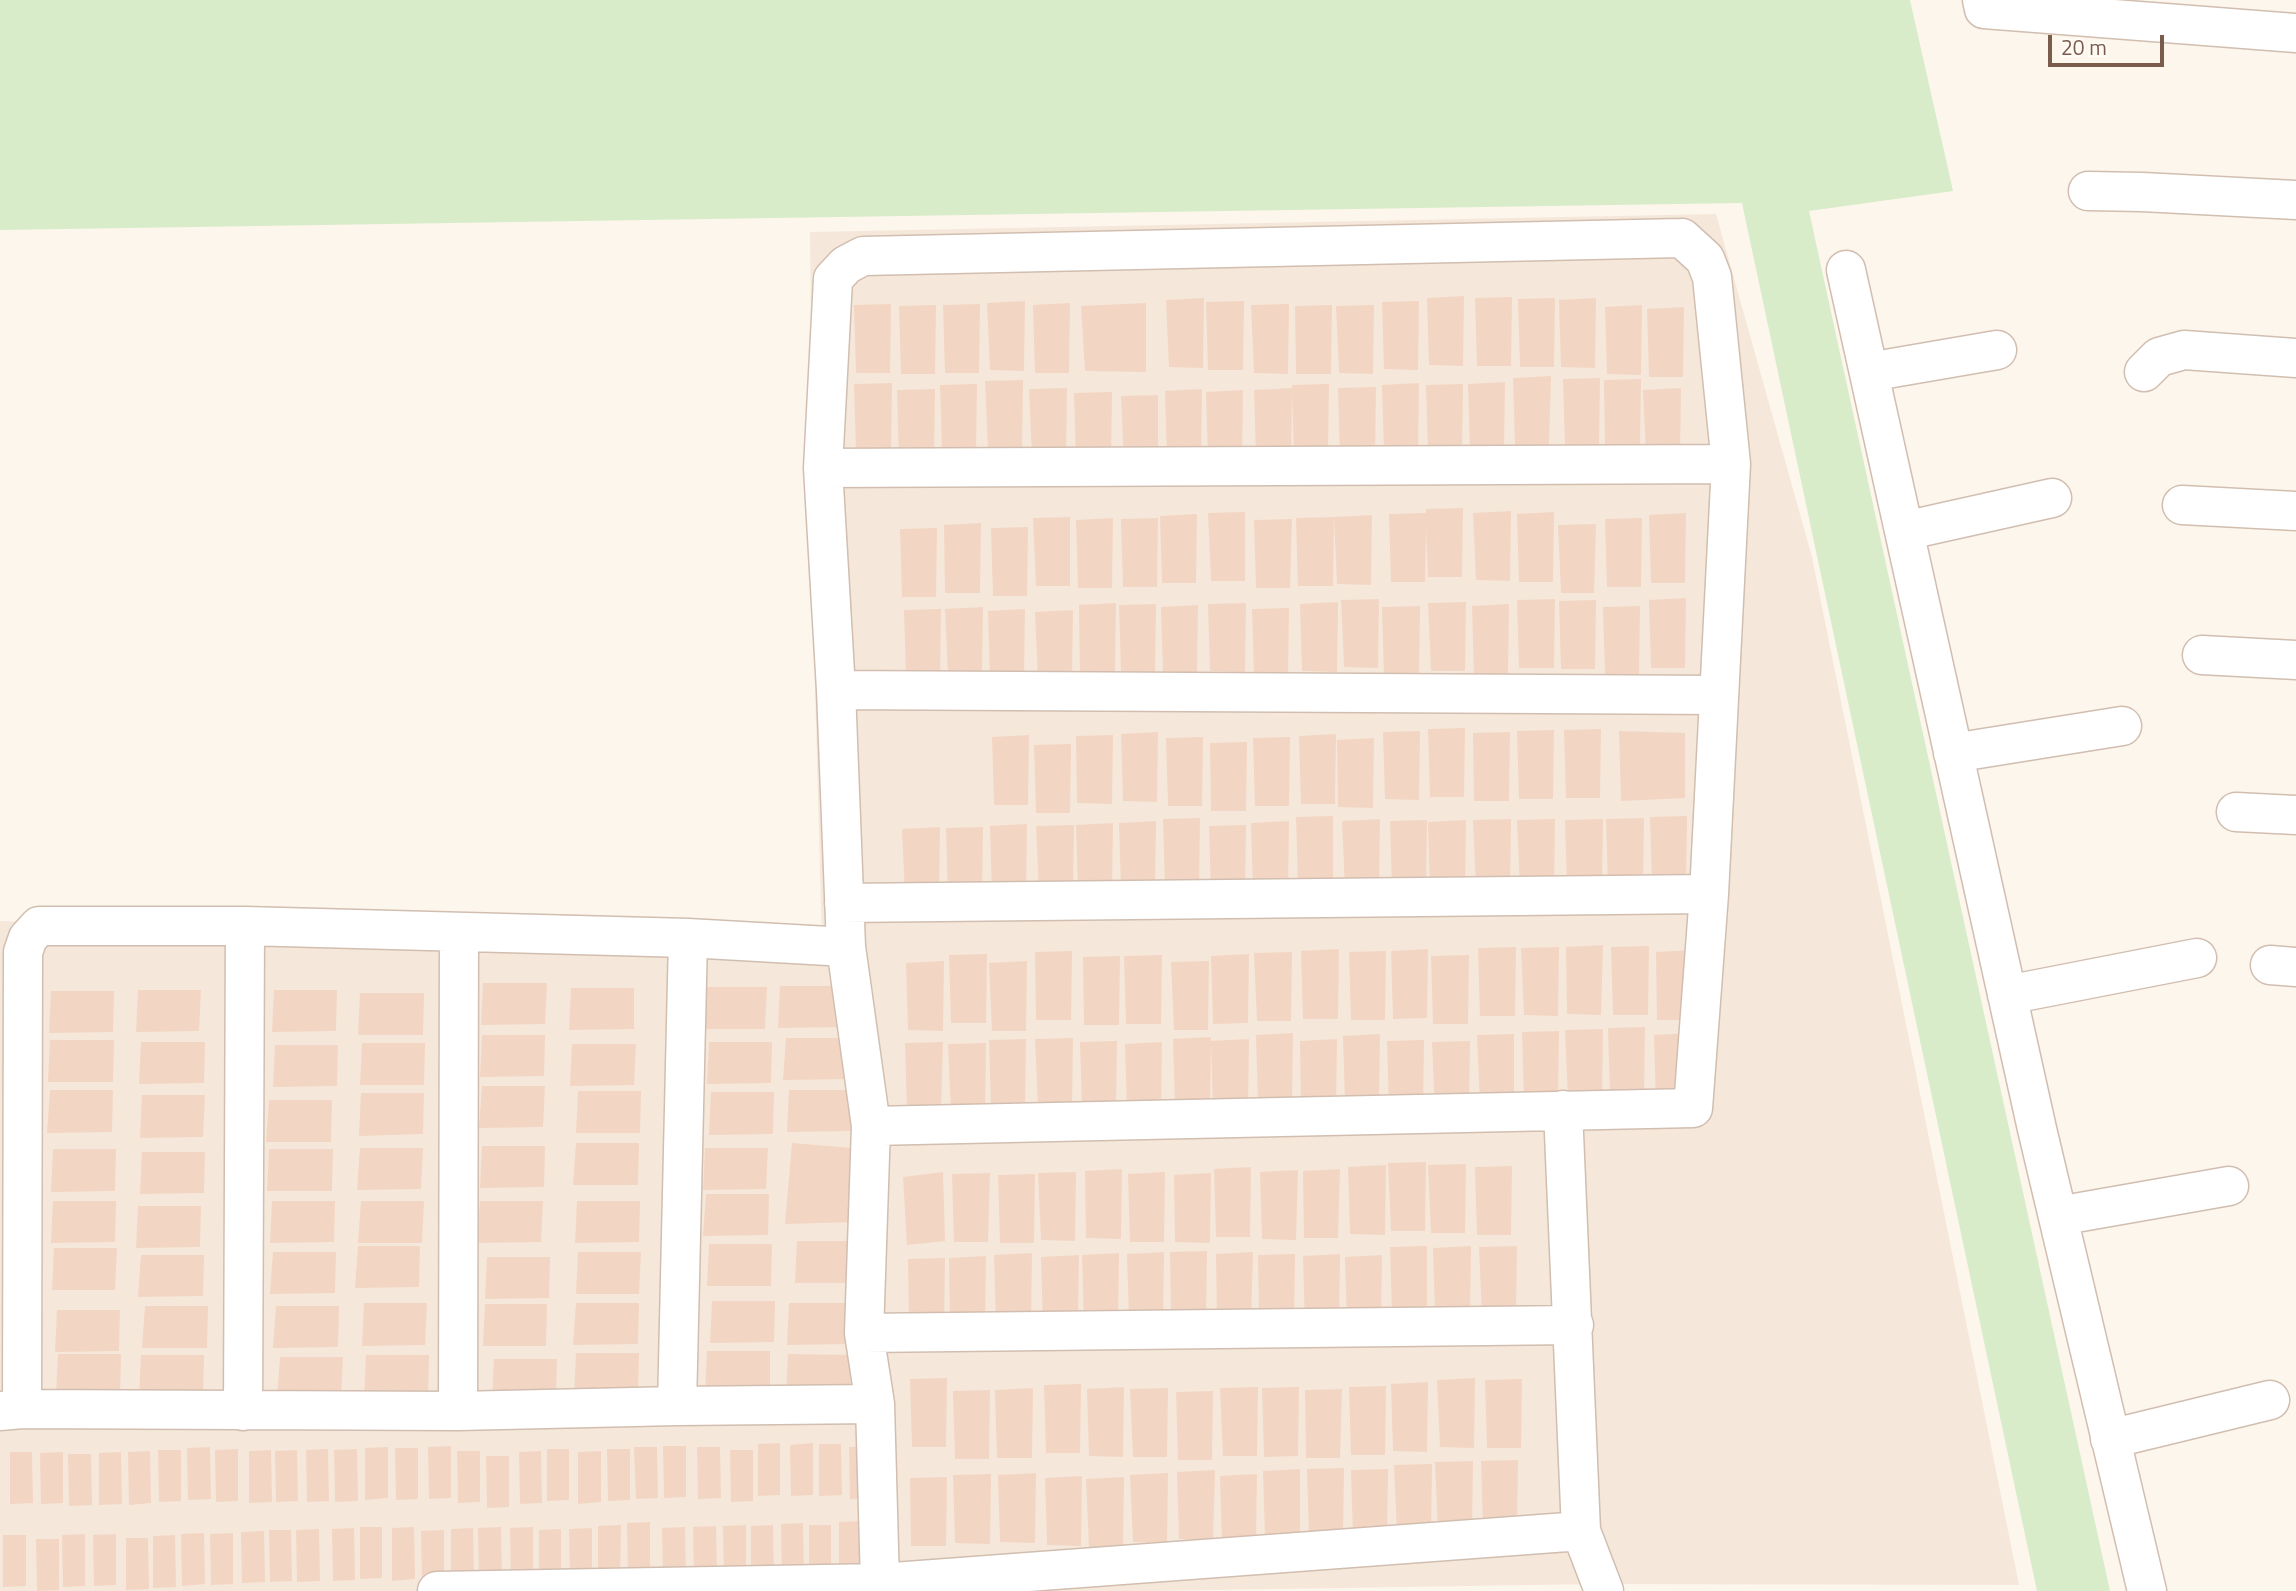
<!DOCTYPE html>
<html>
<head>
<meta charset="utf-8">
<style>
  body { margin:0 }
  #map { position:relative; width:2296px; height:1591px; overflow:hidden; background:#fdf6ec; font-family:"Titillium Web",sans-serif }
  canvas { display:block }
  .scale { position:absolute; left:2048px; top:35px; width:116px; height:32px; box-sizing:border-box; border:4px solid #7a5c4d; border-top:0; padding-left:9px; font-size:21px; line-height:24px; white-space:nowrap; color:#7a5c4d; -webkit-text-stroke:5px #fffaf3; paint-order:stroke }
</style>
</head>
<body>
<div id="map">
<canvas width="2296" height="1591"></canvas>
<div class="scale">20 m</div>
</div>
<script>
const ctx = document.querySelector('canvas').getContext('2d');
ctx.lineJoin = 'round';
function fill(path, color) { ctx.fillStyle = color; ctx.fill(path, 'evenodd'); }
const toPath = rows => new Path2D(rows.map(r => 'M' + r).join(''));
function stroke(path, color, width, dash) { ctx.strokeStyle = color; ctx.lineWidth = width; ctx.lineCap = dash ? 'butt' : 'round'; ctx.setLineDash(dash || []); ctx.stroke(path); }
const residential = toPath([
  [1716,214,1812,557,2019,1585,1599,1584,1150,1591,0,1591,0,921,822,943,815,688,810,232]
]);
const green = toPath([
  [0,0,1910,0,1953,191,1809,211,2110,1591,2037,1591,1742,203,0,230]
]);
const building = toPath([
  [1464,296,1463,366,1429,365,1427,298],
  [1512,297,1511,366,1477,366,1475,298],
  [1204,298,1203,368,1169,367,1166,300],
  [1555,298,1554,367,1520,367,1518,299],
  [1596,298,1595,368,1561,367,1559,300],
  [1025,301,1024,371,990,370,987,303],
  [1244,301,1243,370,1208,370,1206,302],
  [1419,301,1418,370,1384,369,1382,302],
  [1070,303,1069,373,1035,373,1033,305],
  [1146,303,1146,372,1085,371,1081,306],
  [891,304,890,373,856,373,854,305],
  [980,304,979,373,945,373,943,305],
  [1289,304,1288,374,1254,373,1251,305],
  [936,305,935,374,901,374,899,306],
  [1332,305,1331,374,1296,374,1295,306],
  [1374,305,1373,374,1339,373,1336,306],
  [1642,305,1641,375,1607,374,1605,307],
  [1684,307,1683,377,1649,377,1647,309],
  [1551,376,1549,445,1515,445,1513,378],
  [1600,378,1599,448,1565,447,1563,379],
  [1641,379,1640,449,1605,449,1604,380],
  [1023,380,1022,449,988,449,985,381],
  [1505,382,1504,452,1470,451,1468,384],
  [892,383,891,452,856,452,854,384],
  [1419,383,1418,453,1384,453,1382,385],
  [977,384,976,453,942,452,940,385],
  [1329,384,1328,453,1294,453,1292,392,1291,458,1256,458,1254,390,1292,388,1292,385],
  [1463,384,1462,453,1428,452,1426,385],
  [1376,387,1375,456,1340,456,1338,388],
  [1067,388,1066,457,1032,457,1029,389],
  [1681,388,1680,458,1646,457,1643,390],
  [935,389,934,459,899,459,897,390],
  [1202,389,1201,459,1167,459,1165,391],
  [1243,390,1242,460,1208,459,1206,392],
  [1112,392,1111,461,1076,461,1074,393],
  [1158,395,1158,464,1124,464,1121,396],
  [1463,508,1462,577,1428,577,1426,528,1425,582,1391,582,1389,514,1426,513,1426,509],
  [1511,511,1510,581,1476,580,1473,513],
  [1245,512,1245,581,1211,581,1208,513],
  [1554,512,1553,582,1519,582,1517,514],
  [1686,513,1685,583,1651,583,1649,515],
  [1197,514,1196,583,1162,583,1160,516],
  [1372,515,1371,585,1337,584,1334,517],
  [1070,517,1070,586,1036,586,1033,518],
  [1334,517,1333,586,1298,586,1296,518],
  [1113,518,1112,588,1078,588,1076,520],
  [1158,518,1157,587,1123,587,1121,519],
  [1642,518,1641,587,1607,587,1605,519],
  [1292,519,1290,588,1256,588,1254,520],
  [981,523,980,593,945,593,944,525],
  [1596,524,1594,593,1561,593,1558,525],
  [1028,527,1027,596,993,596,991,528],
  [937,528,936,597,902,597,900,529],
  [1686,598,1685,668,1651,668,1649,600],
  [1379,599,1378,668,1344,667,1341,600],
  [1555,599,1554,668,1519,668,1517,600],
  [1596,600,1595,669,1561,669,1559,601],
  [1338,602,1337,672,1302,671,1300,604],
  [1466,602,1465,671,1431,671,1428,603],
  [1116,603,1115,673,1080,673,1079,605],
  [1246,603,1245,672,1210,671,1208,604],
  [1156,604,1155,673,1121,673,1119,605],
  [1509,604,1508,674,1474,674,1472,606],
  [1198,605,1197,675,1163,675,1161,607],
  [1420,606,1419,675,1384,676,1382,607],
  [1640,606,1639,675,1605,674,1603,607],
  [983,607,982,677,948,676,945,609],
  [1289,608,1288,677,1254,677,1252,609],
  [941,609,940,678,906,678,904,610],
  [1025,609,1024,679,990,678,988,611],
  [1073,610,1072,680,1038,680,1035,612],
  [1465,728,1464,797,1430,797,1428,729],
  [1601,729,1600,798,1566,798,1564,730],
  [1554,730,1553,799,1519,799,1517,731],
  [1420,731,1419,800,1385,799,1383,732],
  [1619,731,1685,733,1685,798,1621,801],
  [1158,732,1157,802,1123,801,1121,734],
  [1510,732,1509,801,1474,801,1473,733],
  [1336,734,1335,804,1301,804,1299,736],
  [1029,735,1028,805,994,805,992,737],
  [1113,735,1112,804,1077,803,1076,736],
  [1203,737,1202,806,1168,806,1166,738],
  [1290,737,1289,806,1255,806,1253,738],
  [1374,738,1373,808,1338,807,1337,740],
  [1247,742,1246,811,1211,811,1210,743],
  [1071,744,1070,813,1036,813,1034,745],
  [1333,816,1333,885,1298,885,1296,817],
  [1687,816,1686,885,1652,885,1650,817],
  [1200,818,1199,887,1165,887,1163,819],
  [1644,818,1643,887,1608,887,1606,819],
  [1380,819,1379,889,1345,889,1342,821],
  [1511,819,1510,888,1476,888,1473,820],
  [1555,819,1554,888,1520,888,1517,820],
  [1603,819,1602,888,1567,888,1565,820],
  [1427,820,1426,889,1392,889,1390,821],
  [1466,820,1465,890,1430,890,1428,822],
  [1156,821,1155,891,1121,890,1119,823],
  [1289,821,1288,891,1253,890,1251,823],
  [1113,823,1112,893,1078,893,1076,825],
  [1027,824,1026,894,992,894,990,826],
  [1074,825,1073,894,1039,894,1036,826],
  [1246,825,1245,894,1211,894,1209,826],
  [940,827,939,897,905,896,902,829],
  [983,827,982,896,948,895,946,828],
  [1603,945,1601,1015,1567,1014,1566,947],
  [1649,946,1648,1015,1613,1015,1611,947],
  [1516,947,1515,1016,1480,1016,1478,948],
  [1559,947,1558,1016,1524,1015,1521,948],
  [1339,949,1338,1019,1303,1019,1301,951],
  [1428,949,1427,1018,1393,1019,1391,951],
  [1693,950,1691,1020,1657,1020,1656,952],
  [1072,951,1071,1020,1036,1020,1035,952],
  [1386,951,1385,1020,1351,1020,1349,952],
  [1292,952,1291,1021,1257,1021,1254,953],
  [987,954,986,1023,951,1023,949,955],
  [1249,954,1248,1023,1213,1024,1211,956],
  [1162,955,1161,1024,1126,1024,1124,956],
  [1469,955,1468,1024,1433,1024,1431,956],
  [1120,956,1119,1025,1084,1025,1083,957],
  [944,961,943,1031,908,1030,906,963],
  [1027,961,1026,1031,992,1031,989,963],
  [1209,961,1208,1030,1174,1030,1171,962],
  [483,983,547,983,545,1024,481,1025],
  [780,986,844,986,842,1027,778,1028],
  [703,987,767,987,765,1029,701,1029],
  [571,988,634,988,634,1029,569,1030],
  [138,990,201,990,199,1031,136,1032],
  [274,990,337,990,336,1031,272,1032],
  [51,991,114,991,113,1032,49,1033],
  [360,993,424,993,423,1035,358,1035],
  [1645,1027,1644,1096,1610,1096,1608,1028],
  [1603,1029,1602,1098,1568,1099,1565,1030],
  [1559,1031,1558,1100,1524,1100,1522,1032],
  [1293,1033,1292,1103,1258,1103,1256,1035],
  [1691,1033,1690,1103,1656,1103,1654,1035],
  [1380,1034,1379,1104,1345,1103,1343,1036],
  [1514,1034,1514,1103,1480,1103,1477,1035],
  [482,1035,545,1035,544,1076,480,1077],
  [1211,1037,1210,1107,1175,1106,1173,1039],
  [786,1038,848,1038,848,1079,783,1080],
  [1073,1038,1072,1107,1038,1107,1035,1039],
  [1026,1039,1025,1109,991,1109,989,1040],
  [1249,1039,1248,1109,1213,1109,1211,1041],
  [1337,1039,1336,1109,1301,1108,1300,1041],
  [50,1040,114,1040,113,1082,48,1082],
  [1424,1040,1423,1109,1389,1109,1387,1041],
  [1117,1041,1116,1110,1082,1110,1080,1042],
  [1470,1041,1469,1110,1435,1110,1432,1042],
  [141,1042,205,1042,204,1083,139,1084],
  [709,1042,772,1042,771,1083,707,1084],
  [943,1042,941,1111,907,1111,905,1043],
  [1162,1042,1161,1111,1127,1112,1125,1044],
  [362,1043,425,1043,424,1085,360,1085],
  [986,1043,985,1112,951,1112,948,1044],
  [572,1044,636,1044,634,1085,570,1086],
  [275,1045,338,1045,337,1086,273,1087],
  [482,1086,545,1086,543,1127,479,1128],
  [50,1090,113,1090,112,1132,47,1133],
  [789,1090,853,1090,851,1131,787,1132],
  [578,1091,641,1091,640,1133,576,1133],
  [711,1092,774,1092,773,1134,709,1135],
  [361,1093,424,1093,423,1134,359,1136],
  [142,1095,205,1095,203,1137,140,1138],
  [269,1100,332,1100,331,1142,266,1142],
  [576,1143,639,1143,638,1185,573,1185],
  [792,1143,852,1148,855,1222,785,1224],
  [482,1146,545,1146,544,1187,480,1188],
  [360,1148,423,1148,421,1189,357,1190],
  [705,1148,768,1148,766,1189,703,1190],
  [53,1149,116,1149,115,1191,51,1192],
  [269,1149,333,1149,332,1191,267,1191],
  [142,1152,205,1152,204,1193,140,1194],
  [1426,1162,1425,1231,1391,1231,1388,1163],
  [1466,1164,1465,1233,1431,1233,1428,1165],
  [1386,1165,1385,1235,1350,1234,1348,1167],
  [1512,1166,1511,1235,1477,1235,1475,1167],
  [1251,1167,1250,1237,1216,1237,1214,1169],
  [1122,1169,1121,1239,1086,1238,1085,1171],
  [1340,1169,1338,1238,1304,1238,1303,1171],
  [1298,1170,1296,1240,1262,1239,1260,1172],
  [943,1172,945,1241,907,1245,903,1177],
  [1076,1172,1075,1241,1041,1240,1038,1173],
  [1165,1172,1164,1242,1130,1242,1128,1174],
  [990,1173,988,1242,954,1242,952,1174],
  [1211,1173,1210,1243,1175,1242,1174,1175],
  [1035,1174,1034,1243,1000,1243,998,1175],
  [706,1194,769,1194,768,1235,703,1236],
  [53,1201,116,1201,115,1242,51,1243],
  [272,1201,335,1201,334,1242,270,1243],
  [361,1201,424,1201,422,1243,358,1243],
  [480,1201,543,1201,541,1242,477,1243],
  [577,1201,640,1201,639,1242,575,1243],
  [138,1206,201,1206,200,1247,136,1248],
  [797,1241,860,1241,859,1283,795,1283],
  [709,1244,772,1244,771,1286,707,1286],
  [358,1246,420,1246,419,1287,355,1288],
  [1427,1246,1427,1315,1392,1315,1390,1247],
  [1471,1246,1470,1316,1435,1316,1433,1248],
  [1517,1246,1516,1315,1482,1315,1479,1247],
  [54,1248,117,1248,115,1290,52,1290],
  [1207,1251,1206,1320,1171,1320,1170,1252],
  [273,1252,336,1252,335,1293,270,1294],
  [578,1252,641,1252,639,1294,576,1294],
  [1164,1252,1163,1322,1129,1321,1127,1254],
  [1253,1252,1251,1322,1217,1321,1216,1254],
  [1032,1253,1031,1323,996,1323,994,1255],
  [1119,1253,1118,1323,1084,1323,1082,1255],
  [1295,1254,1294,1323,1259,1322,1258,1255],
  [1340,1254,1339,1324,1305,1324,1303,1256],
  [141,1255,204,1255,203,1296,138,1297],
  [1079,1255,1078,1325,1043,1325,1041,1257],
  [1382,1255,1381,1325,1347,1324,1345,1257],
  [986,1256,985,1326,950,1326,949,1258],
  [487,1257,550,1257,549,1298,485,1299],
  [945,1258,944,1327,909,1327,908,1259],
  [712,1301,775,1301,774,1342,710,1343],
  [364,1303,427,1303,425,1345,362,1346],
  [576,1303,639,1303,638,1344,573,1345],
  [789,1303,852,1303,851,1344,787,1345],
  [485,1304,547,1304,546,1346,483,1346],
  [145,1306,208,1306,207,1348,142,1348],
  [276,1306,339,1306,338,1347,273,1348],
  [57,1310,120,1310,119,1351,55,1352],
  [707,1351,770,1351,770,1393,705,1394],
  [576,1353,639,1353,638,1395,574,1395],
  [58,1354,121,1354,120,1395,56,1396],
  [788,1354,851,1355,850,1396,786,1397],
  [141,1355,204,1355,203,1396,139,1397],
  [366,1355,429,1355,428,1397,364,1397],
  [280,1357,343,1357,341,1398,277,1399],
  [494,1359,557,1359,556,1400,492,1401],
  [947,1378,946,1447,912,1447,910,1379],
  [1475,1378,1474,1448,1440,1447,1437,1380],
  [1522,1379,1521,1448,1487,1448,1485,1380],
  [1428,1382,1427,1452,1393,1451,1391,1384],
  [1081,1384,1080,1453,1046,1453,1044,1385],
  [1386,1386,1385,1455,1351,1455,1349,1387],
  [1124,1387,1123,1457,1089,1456,1087,1389],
  [1258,1387,1257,1456,1223,1456,1220,1388],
  [1299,1387,1298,1456,1264,1457,1262,1388],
  [1033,1388,1032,1458,997,1458,995,1390],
  [1168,1388,1167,1457,1133,1457,1130,1389],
  [1342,1389,1340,1458,1306,1458,1305,1390],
  [990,1390,989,1459,955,1459,953,1391],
  [1213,1391,1212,1460,1178,1460,1176,1392],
  [780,1443,780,1495,758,1496,758,1444],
  [813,1443,813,1495,791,1496,790,1445],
  [819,1444,841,1444,842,1495,819,1496],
  [451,1446,451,1498,429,1499,428,1447],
  [663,1446,686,1446,686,1497,664,1498],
  [210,1447,211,1499,188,1500,187,1448],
  [388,1447,388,1498,365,1500,365,1448],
  [634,1447,657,1447,658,1498,636,1499],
  [697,1447,720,1447,721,1498,698,1499],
  [849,1447,871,1447,872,1498,850,1499],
  [395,1448,418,1448,418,1499,396,1500],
  [238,1449,238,1501,216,1502,215,1450],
  [328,1449,329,1501,307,1502,306,1450],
  [357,1449,358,1501,335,1502,334,1450],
  [547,1449,569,1449,569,1500,547,1501],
  [607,1449,630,1449,630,1500,608,1501],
  [158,1450,181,1450,181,1501,159,1502],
  [271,1450,272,1502,249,1503,249,1451],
  [297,1450,298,1501,276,1502,275,1451],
  [730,1450,753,1450,753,1501,731,1502],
  [150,1451,151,1503,129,1505,128,1452],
  [457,1451,480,1451,480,1502,458,1503],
  [541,1451,542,1503,520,1504,519,1452],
  [601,1451,601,1502,578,1504,578,1452],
  [10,1452,32,1452,33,1503,10,1504],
  [63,1452,63,1503,41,1504,40,1453],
  [121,1452,122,1504,99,1505,99,1453],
  [68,1454,91,1454,92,1505,69,1506],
  [486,1456,509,1456,509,1507,487,1508],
  [1518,1460,1517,1529,1483,1529,1481,1461],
  [1473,1461,1472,1531,1438,1531,1435,1462],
  [1432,1464,1431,1533,1397,1533,1394,1465],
  [1344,1468,1343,1537,1309,1536,1307,1469],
  [1300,1469,1300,1539,1265,1538,1263,1471],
  [1388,1469,1387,1538,1353,1538,1351,1470],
  [1215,1470,1213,1540,1179,1539,1177,1472],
  [1036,1473,1035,1543,1000,1542,998,1475],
  [1168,1473,1167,1543,1133,1542,1130,1475],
  [991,1474,990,1544,955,1543,953,1475],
  [1257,1474,1256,1544,1222,1543,1220,1476],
  [1082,1476,1081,1546,1047,1545,1045,1478],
  [947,1477,946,1546,911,1546,910,1478],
  [1124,1477,1123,1547,1089,1547,1086,1479],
  [862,1521,862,1573,839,1574,839,1522],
  [650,1522,650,1574,628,1575,627,1523],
  [803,1523,804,1575,782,1576,781,1524],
  [621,1525,620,1576,598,1578,598,1526],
  [746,1525,746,1577,724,1578,723,1526],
  [773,1525,774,1577,751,1578,751,1526],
  [809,1525,831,1525,831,1576,809,1577],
  [716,1526,717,1578,694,1579,693,1527],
  [360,1527,382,1527,382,1578,360,1579],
  [414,1527,415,1579,392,1581,392,1528],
  [501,1527,502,1579,479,1580,478,1528],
  [533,1527,533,1579,511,1580,510,1528],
  [685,1527,686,1578,663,1579,662,1528],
  [354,1528,355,1580,333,1581,332,1529],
  [473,1528,474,1579,451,1580,451,1529],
  [592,1528,592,1579,570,1581,569,1529],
  [319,1529,320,1581,297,1582,296,1530],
  [561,1529,561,1581,539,1582,539,1530],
  [269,1530,291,1530,292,1581,270,1582],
  [444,1530,444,1581,422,1582,421,1531],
  [264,1531,265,1582,242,1583,241,1532],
  [204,1533,205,1584,182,1586,181,1534],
  [233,1533,233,1584,211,1585,210,1534],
  [85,1534,85,1586,63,1587,62,1535],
  [116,1534,116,1585,94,1586,93,1535],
  [3,1535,26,1535,26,1586,3,1587],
  [175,1535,176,1587,153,1588,153,1536],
  [126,1538,148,1538,149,1589,126,1590],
  [36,1539,59,1539,59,1590,37,1591]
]);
const minor = toPath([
  [1982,0,1984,9,2296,33],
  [2088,191,2142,192,2296,200],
  [1682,238,1705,259,1712,277,1731,464,1709,894,1693,1108,871,1126,846,947,836,690,823,468,833,279,846,265,863,256,1682,238],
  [1846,270,2037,1129,2147,1591],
  [1869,372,1997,350],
  [2144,372,2159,357,2184,350,2296,358],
  [823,468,1731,464],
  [2182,505,2296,511],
  [1904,531,2052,498],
  [2202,655,2296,660],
  [836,690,1719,695],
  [1953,753,2122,726],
  [2236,812,2296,815],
  [844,903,1709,894],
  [2270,965,2296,967],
  [2007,995,2197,958],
  [1563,1110,1581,1531,1604,1591],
  [871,1126,864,1333,1574,1325],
  [2058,1216,2229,1186],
  [864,1333,875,1404],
  [677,1406,688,938],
  [22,1409,23,952,28,938,39,926,245,926,688,938,846,947],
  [0,1411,22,1409,458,1411,677,1406,875,1404,880,1583],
  [243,1411,245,926],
  [458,1411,459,932],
  [2110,1439,2270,1400],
  [437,1591,880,1583,1581,1531]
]);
fill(residential, '#f5e8da');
fill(green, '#d8ecc9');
fill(building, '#f3d5c3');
stroke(minor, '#d1beb0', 41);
stroke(minor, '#fff', 38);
</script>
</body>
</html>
